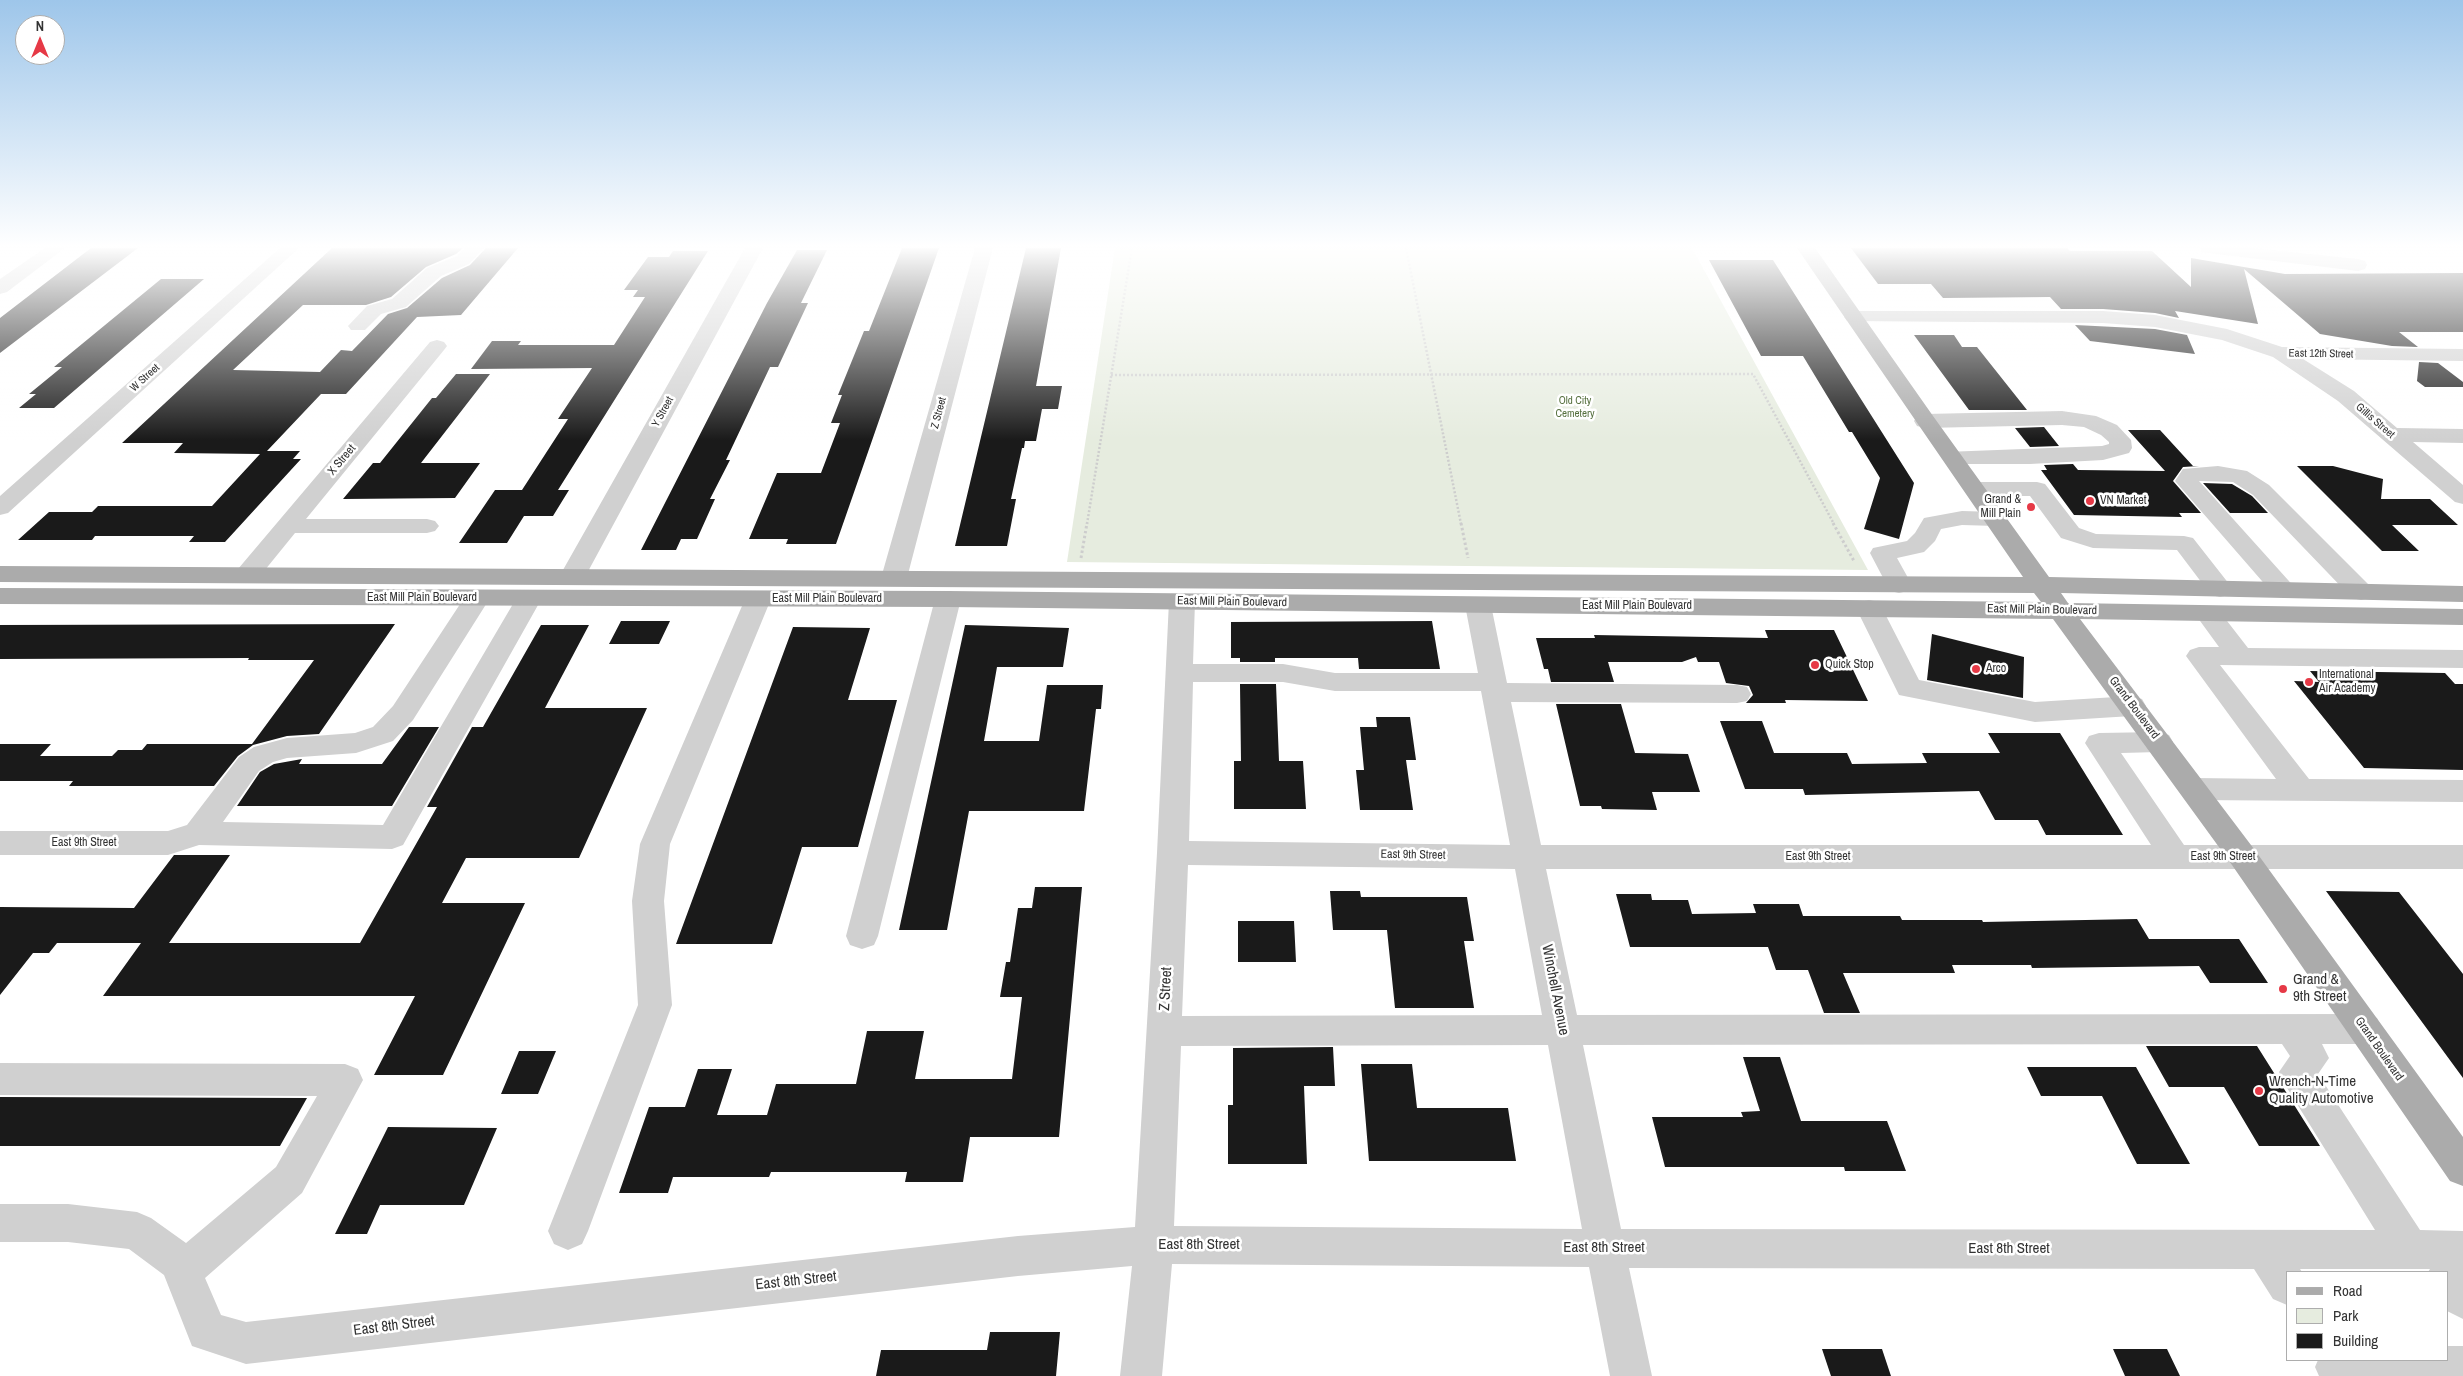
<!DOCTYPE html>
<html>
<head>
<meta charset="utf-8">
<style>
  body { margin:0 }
  #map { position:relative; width:2463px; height:1376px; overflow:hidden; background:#fff; font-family:"Archivo Narrow",sans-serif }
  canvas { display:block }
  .legend { position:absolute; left:2286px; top:1271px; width:162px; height:90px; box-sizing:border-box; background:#fff; border:1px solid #adadad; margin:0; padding:6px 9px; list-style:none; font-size:15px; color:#333 }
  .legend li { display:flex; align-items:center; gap:10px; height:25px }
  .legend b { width:25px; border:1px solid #adadad }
  .north { position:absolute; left:15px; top:15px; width:50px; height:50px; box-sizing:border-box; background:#fff; border:1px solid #adadad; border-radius:50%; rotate:0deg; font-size:14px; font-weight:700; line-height:20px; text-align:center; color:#333 }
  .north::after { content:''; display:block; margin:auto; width:18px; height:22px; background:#e63946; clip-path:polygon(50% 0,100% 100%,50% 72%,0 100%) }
</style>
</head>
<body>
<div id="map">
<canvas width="2463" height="1376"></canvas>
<ul class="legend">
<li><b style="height:6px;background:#ababab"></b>Road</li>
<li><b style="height:14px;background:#e6ecdf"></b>Park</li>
<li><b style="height:14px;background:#1a1a1a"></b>Building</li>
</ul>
<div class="north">N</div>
</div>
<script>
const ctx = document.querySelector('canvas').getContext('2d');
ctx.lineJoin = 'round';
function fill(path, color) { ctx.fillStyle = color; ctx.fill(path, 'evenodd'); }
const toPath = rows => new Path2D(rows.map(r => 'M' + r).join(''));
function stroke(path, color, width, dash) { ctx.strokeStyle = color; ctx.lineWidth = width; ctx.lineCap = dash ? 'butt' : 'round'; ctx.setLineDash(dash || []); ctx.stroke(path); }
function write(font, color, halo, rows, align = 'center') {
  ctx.font = font + ' "Archivo Narrow",sans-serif'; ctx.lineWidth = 5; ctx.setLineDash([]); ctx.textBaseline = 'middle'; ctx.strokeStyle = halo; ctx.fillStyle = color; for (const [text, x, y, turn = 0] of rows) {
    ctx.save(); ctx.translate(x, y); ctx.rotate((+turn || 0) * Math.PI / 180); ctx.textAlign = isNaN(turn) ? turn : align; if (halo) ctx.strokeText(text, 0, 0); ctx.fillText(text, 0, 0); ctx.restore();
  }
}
const green = toPath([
  [1115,248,1692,248,1868,570,1067,562]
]);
const building = toPath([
  [91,248,138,248,0,353,0,318],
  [332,248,463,248,456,254,426,267,391,297,366,305,303,305,233,370,320,372,341,350,352,351,388,314,407,308,442,278,470,265,486,248,518,248,461,315,417,317,346,394,321,394,267,451,300,451,293,459,301,459,225,542,189,542,194,536,95,536,92,540,18,540,49,512,92,512,98,506,212,506,260,454,174,453,183,443,122,443],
  [902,248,939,248,836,544,786,544,788,539,749,539,777,473,821,473,840,423,831,423,842,395,838,395,864,331,869,331],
  [1026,248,1061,248,1036,386,1062,386,1058,409,1042,409,1036,441,1025,441,1024,448,1022,448,1011,499,1016,499,1007,546,955,546],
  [1851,248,2067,248,2070,251,2152,251,2191,287,2191,258,2285,274,2463,273,2463,332,2399,332,2418,347,2392,346,2320,334,2244,269,2258,324,2175,311,2179,318,2155,313,2103,309,2061,309,2050,297,1943,298,1931,284,1878,284],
  [797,250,827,250,801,303,808,303,778,367,770,367,726,460,730,460,710,499,715,499,697,539,681,539,676,550,641,550,767,303],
  [673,251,708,251,558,490,569,490,553,516,524,516,507,543,459,543,495,490,522,490,568,419,558,419,592,368,471,369,492,341,521,341,518,345,614,345,645,297,633,297,638,290,624,290,648,257,669,257],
  [1709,260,1773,260,1914,483,1899,539,1864,529,1880,478,1852,432,1849,432,1803,356,1761,356],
  [161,279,204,279,54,408,19,408,36,394,29,394,62,367,54,367],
  [2075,325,2155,329,2187,335,2195,354,2090,341],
  [1914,335,1954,335,1962,347,1977,347,2027,410,1969,410],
  [2419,362,2438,363,2463,382,2463,387,2425,387,2417,381],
  [456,374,490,374,421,463,480,463,455,498,343,499,373,463,380,463,432,398,436,398],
  [2044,427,2059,446,2030,447,2015,428],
  [2128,430,2160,430,2193,466,2199,466,2183,467,2173,481,2201,513,2179,513,2182,517,2074,515,2041,470,2047,470,2044,465,2073,464,2078,470,2165,471],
  [2297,466,2333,466,2383,479,2381,499,2430,499,2458,525,2392,525,2419,551,2382,551],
  [2203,483,2232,484,2252,496,2268,513,2230,513],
  [621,621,670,621,659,644,609,644],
  [1432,621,1440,669,1359,669,1358,658,1275,658,1275,662,1240,662,1240,658,1231,658,1231,622],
  [395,624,319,734,287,736,253,745,238,756,214,786,69,786,73,781,0,781,0,744,51,744,40,756,112,756,118,750,142,750,147,744,252,744,314,660,248,660,249,658,0,659,0,625],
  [541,625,589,625,545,708,647,708,579,858,466,858,442,903,525,903,443,1075,374,1075,415,996,103,996,141,943,57,943,49,953,33,953,0,995,0,907,134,908,174,855,230,855,169,943,360,943,437,807,427,807,472,727,483,727],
  [965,625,1069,628,1063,667,997,667,984,741,1039,741,1047,685,1103,685,1101,709,1096,709,1084,811,969,811,947,930,899,930],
  [793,627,870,628,848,700,897,700,858,847,802,847,772,944,676,944],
  [1765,630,1834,630,1868,701,1785,700,1786,703,1746,703,1753,695,1749,686,1726,683,1719,662,1698,662,1696,657,1682,662,1608,662,1614,682,1551,682,1548,669,1544,669,1536,638,1595,638,1594,635,1768,638],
  [1932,634,2024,657,2023,698,1927,680],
  [2310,671,2445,673,2455,684,2463,684,2463,770,2364,768,2294,681,2319,682],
  [1240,684,1276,684,1279,761,1303,761,1306,809,1234,809,1234,761,1241,761],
  [1556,704,1621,704,1635,753,1688,754,1700,792,1652,792,1657,810,1602,809,1601,806,1580,806],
  [1376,717,1410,717,1416,760,1406,760,1413,810,1360,810,1356,770,1364,770,1360,727,1377,727],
  [1720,721,1762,721,1774,753,1847,753,1852,764,1927,763,1922,753,2000,753,1988,733,2060,733,2123,835,2046,835,2038,820,1995,820,1979,791,1805,795,1803,789,1745,789],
  [409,727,439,727,392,806,237,806,260,772,274,764,302,759,299,764,382,764],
  [1035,887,1082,887,1059,1137,970,1137,963,1182,905,1182,907,1172,771,1172,769,1177,673,1177,668,1193,619,1193,649,1107,685,1107,698,1069,732,1069,717,1115,767,1115,776,1084,856,1084,867,1031,924,1031,915,1079,1012,1079,1022,997,1000,997,1006,962,1010,962,1018,908,1032,908],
  [1330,891,1360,891,1361,897,1467,897,1474,941,1464,941,1474,1008,1395,1008,1387,930,1333,930],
  [2326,891,2399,892,2463,974,2463,1078],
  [1616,894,1651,894,1652,900,1688,900,1692,914,1756,913,1753,904,1799,904,1803,916,1900,916,1902,920,1982,920,1983,922,2137,919,2149,939,2239,939,2268,983,2210,983,2199,966,2032,968,2031,965,1952,965,1955,973,1843,973,1860,1013,1824,1013,1808,970,1776,970,1768,947,1630,947],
  [1238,921,1294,921,1296,962,1238,962],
  [2146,1046,2257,1046,2320,1146,2259,1146,2224,1087,2169,1087],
  [1333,1047,1335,1086,1304,1086,1307,1164,1228,1164,1228,1105,1233,1105,1233,1048],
  [519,1051,556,1051,538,1094,501,1094],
  [1743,1057,1780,1057,1801,1121,1887,1121,1906,1171,1845,1171,1844,1167,1665,1167,1652,1117,1743,1117,1741,1112,1760,1111],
  [1361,1064,1412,1064,1417,1108,1508,1108,1516,1161,1369,1161],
  [2027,1067,2136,1067,2190,1164,2137,1164,2102,1096,2041,1096],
  [0,1097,307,1098,280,1146,0,1146],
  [388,1127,497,1128,464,1205,380,1205,367,1234,335,1234],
  [990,1332,1060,1332,1056,1376,876,1376,881,1350,987,1350],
  [1822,1349,1882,1349,1891,1376,1831,1376],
  [2113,1349,2167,1349,2180,1376,2125,1376]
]);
const pathFar1 = toPath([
  [1406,248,1461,524],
  [1111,375,1753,374,1834,524],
  [1087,524,1132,248]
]);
const path = toPath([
  [1461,523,1468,558],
  [1833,523,1854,561],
  [1081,558,1087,523]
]);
const minor = toPath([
  [45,248,65,248,7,292,0,294,0,279,45,248],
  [280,248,299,248,8,513,0,515,0,496,280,248],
  [465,248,484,248,469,264,441,276,406,307,381,314,365,330,351,330,348,326,367,306,392,299,427,268,457,256,465,248],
  [745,248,763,248,585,577,581,583,572,585,563,583,559,577,745,248],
  [975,248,993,248,907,578,903,584,894,586,885,584,881,578,975,248],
  [2199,248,2253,248,2358,259,2365,261,2367,265,2365,269,2358,271,2208,253,2202,252,2199,248],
  [1854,311,2103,311,2155,315,2227,329,2282,347,2463,349,2463,361,2303,359,2354,391,2397,428,2463,429,2463,443,2413,442,2463,485,2463,504,2455,502,2338,401,2273,357,2222,340,2155,327,2103,323,1847,321,1844,317,1847,313,1854,311],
  [437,340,444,342,447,346,444,350,306,519,427,519,435,521,439,526,435,531,427,533,295,533,256,581,247,583,238,581,234,575,238,569,430,342,437,340],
  [2062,411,2096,416,2117,425,2131,440,2132,448,2129,453,2103,460,2030,464,1953,464,1945,462,1942,457,1945,452,2102,446,2109,444,2109,442,2101,435,2084,427,2062,425,1925,428,1917,426,1914,421,1917,416,1925,414,2062,411],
  [2218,466,2247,471,2269,485,2370,586,2374,592,2370,598,2361,600,2352,598,2253,495,2233,482,2199,481,2297,590,2293,596,2284,598,2275,596,2175,481,2183,469,2218,466],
  [1976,482,2037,482,2045,484,2079,528,2096,534,2184,536,2193,538,2233,589,2229,595,2220,597,2211,595,2177,550,2093,548,2061,538,2030,496,1976,496,1968,494,1964,489,1968,484,1976,482],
  [1962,511,1996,512,2004,514,2008,519,2004,524,1996,526,1962,525,1941,529,1935,541,1924,552,1897,558,1912,585,1908,591,1899,593,1890,591,1870,553,1873,548,1907,541,1915,533,1924,518,1962,511],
  [477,590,486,592,490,598,413,720,393,741,356,753,287,758,273,762,259,771,223,822,383,825,520,592,529,590,538,592,542,598,403,845,392,849,199,845,168,855,0,855,0,831,168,831,187,825,239,757,254,747,287,738,355,733,373,727,393,706,468,592,477,590],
  [758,591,767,593,771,599,670,844,664,901,672,1005,588,1231,582,1244,568,1250,554,1244,548,1231,638,1005,632,901,640,844,745,599,749,593,758,591],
  [948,591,957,593,961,599,878,936,874,945,862,949,850,945,846,936,935,599,939,593,948,591],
  [1182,593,1191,595,1195,601,1193,664,1283,664,1335,673,1478,673,1465,605,1469,599,1478,597,1487,599,1491,605,1507,683,1737,685,1747,687,1751,694,1747,701,1737,703,1511,702,1541,845,2151,845,2085,743,2089,736,2099,733,2159,732,2169,735,2173,742,2169,749,2159,752,2121,753,2184,845,2463,845,2463,869,1546,869,1577,1015,2365,1014,2377,1018,2382,1029,2377,1040,2365,1044,2322,1044,2329,1058,2318,1074,2420,1230,2463,1231,2463,1319,2447,1311,2447,1272,2428,1272,2430,1269,2300,1269,2302,1272,2287,1272,2287,1305,2273,1299,2254,1269,1629,1268,1652,1376,1610,1376,1589,1267,1172,1264,1162,1376,1120,1376,1132,1266,1018,1276,246,1364,192,1346,164,1275,129,1249,68,1242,0,1242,0,1204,68,1204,137,1212,151,1218,186,1243,276,1167,317,1096,0,1095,0,1063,345,1064,358,1069,363,1080,302,1193,205,1278,221,1315,246,1322,1018,1236,1135,1227,1157,853,1169,601,1173,595,1182,593],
  [1193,682,1283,682,1335,691,1481,691,1510,845,1189,841,1193,682],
  [1188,865,1515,869,1542,1015,1182,1016,1188,865],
  [2282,1044,2290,1056,2279,1072,2284,1083,2375,1230,1621,1229,1583,1045,2282,1044],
  [1548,1045,1582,1229,1174,1226,1181,1046,1548,1045],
  [1869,600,1878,602,1882,608,1919,680,2035,702,2132,696,2142,699,2146,706,2142,713,2132,716,2035,722,1899,695,1856,608,1860,602,1869,600],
  [2208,606,2217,608,2248,648,2463,650,2463,668,2220,665,2309,779,2463,780,2463,802,2194,800,2184,797,2179,789,2184,781,2194,778,2276,779,2186,656,2190,650,2199,647,2219,647,2195,614,2199,608,2208,606],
  [2447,1346,2463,1346,2463,1376,2319,1376,2315,1367,2318,1360,2447,1360,2447,1346]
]);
const major = toPath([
  [1797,248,1815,248,1933,416,2049,577,2463,586,2463,602,2061,593,2068,603,2463,609,2463,625,2080,619,2254,849,2463,1137,2463,1186,2450,1181,2232,865,2053,619,948,607,0,604,0,588,948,591,2041,602,2034,593,0,582,0,566,2023,577,1797,248]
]);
const markers = [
  [2090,501,5,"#e63946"],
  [2031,507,5,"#e63946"],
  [1815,665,5,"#e63946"],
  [1976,669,5,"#e63946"],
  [2309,682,5,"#e63946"],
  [2283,989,5,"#e63946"],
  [2259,1091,5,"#e63946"]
];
const farStreetnames = [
  ["East 12th Street",2321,354,1],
  ["W Street",145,378,-42],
  ["Y Street",663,412,-61],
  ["Z Street",939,413,-75],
  ["Gillis Street",2375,421,41]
];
const farParknames = [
  ["Old City",1575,401],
  ["Cemetery",1575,414]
];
const streetNames = [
  ["X Street",342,460,-50],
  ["East Mill Plain Boulevard",422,598],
  ["East Mill Plain Boulevard",827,599],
  ["East Mill Plain Boulevard",1232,602,1],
  ["East Mill Plain Boulevard",1637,606],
  ["East Mill Plain Boulevard",2042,610,1],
  ["Grand Boulevard",2134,708,53],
  ["East 9th Street",84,843],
  ["East 9th Street",1413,855,1],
  ["East 9th Street",1818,857],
  ["East 9th Street",2223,857],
  ["Grand Boulevard",2379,1049,55]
];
const poiNames = [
  ["Grand &",2021,500,"right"],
  ["Mill Plain",2021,514,"right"],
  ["VN Market",2100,501],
  ["Quick Stop",1825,665],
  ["Arco",1986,669],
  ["International",2319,675],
  ["Air Academy",2319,689]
];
const nearPoinames = [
  ["Grand &",2293,980],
  ["9th Street",2293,997],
  ["Wrench-N-Time",2269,1082],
  ["Quality Automotive",2269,1099]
];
const nearStreetnames = [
  ["Z Street",1166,989,-87],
  ["Winchell Avenue",1555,990,79],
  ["East 8th Street",1199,1245],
  ["East 8th Street",1604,1248],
  ["East 8th Street",2009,1249],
  ["East 8th Street",796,1281,-6],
  ["East 8th Street",394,1326,-7]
];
fill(green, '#e6ecdf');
fill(building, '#1a1a1a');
stroke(pathFar1, '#cdcdcd', 2.5, [2, 2]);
stroke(path, '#cdcdcd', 3, [2.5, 2.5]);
fill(minor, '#d0d0d0');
fill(major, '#ababab');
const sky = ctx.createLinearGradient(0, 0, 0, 440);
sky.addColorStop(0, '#9ec6ea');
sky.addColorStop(0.56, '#fff');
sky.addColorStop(1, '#ffffff00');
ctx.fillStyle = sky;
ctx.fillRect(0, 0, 2463, 440);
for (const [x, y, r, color] of markers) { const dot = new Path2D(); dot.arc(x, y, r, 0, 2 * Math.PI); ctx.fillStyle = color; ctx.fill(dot); stroke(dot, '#fff', 2); }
write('11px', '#333', '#fff', farStreetnames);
write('11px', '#56703f', '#fff', farParknames);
write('12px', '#333', '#fff', streetNames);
write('12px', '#333', '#fff', poiNames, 'left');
write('15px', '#333', '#fff', nearPoinames, 'left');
write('15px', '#333', '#fff', nearStreetnames);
</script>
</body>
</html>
